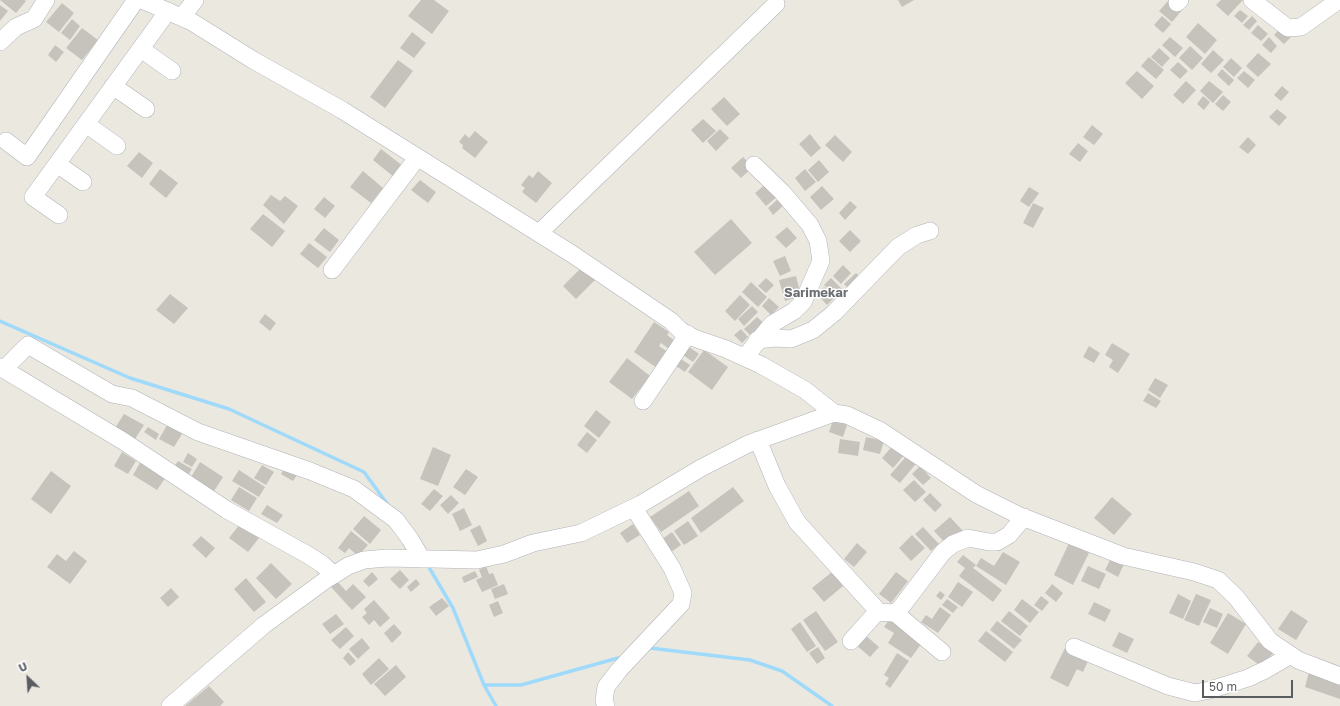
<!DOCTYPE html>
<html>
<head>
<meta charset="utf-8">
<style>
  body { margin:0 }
  #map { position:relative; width:1340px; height:706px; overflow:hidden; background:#ebe8e0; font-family:"Golos Text",sans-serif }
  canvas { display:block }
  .north { position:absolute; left:8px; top:658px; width:40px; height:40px; -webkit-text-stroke:3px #fff; paint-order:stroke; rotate:335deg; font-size:11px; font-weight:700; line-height:16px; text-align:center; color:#595d60 }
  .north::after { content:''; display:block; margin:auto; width:14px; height:18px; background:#595d60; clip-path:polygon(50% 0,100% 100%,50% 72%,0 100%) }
  .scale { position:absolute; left:1202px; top:680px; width:91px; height:18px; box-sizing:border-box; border:2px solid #595d60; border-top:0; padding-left:5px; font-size:12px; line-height:14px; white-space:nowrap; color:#595d60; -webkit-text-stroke:3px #fff; paint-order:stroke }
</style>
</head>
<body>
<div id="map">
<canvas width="1340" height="706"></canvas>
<div class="north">U</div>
<div class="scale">50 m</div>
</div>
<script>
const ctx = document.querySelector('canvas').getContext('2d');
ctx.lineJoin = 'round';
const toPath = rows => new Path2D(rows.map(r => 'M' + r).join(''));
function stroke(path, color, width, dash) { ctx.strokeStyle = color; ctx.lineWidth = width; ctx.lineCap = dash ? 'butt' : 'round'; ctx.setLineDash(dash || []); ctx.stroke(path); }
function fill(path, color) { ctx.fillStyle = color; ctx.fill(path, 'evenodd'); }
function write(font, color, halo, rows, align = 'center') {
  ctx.font = font + ' "Golos Text",sans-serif'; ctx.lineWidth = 3; ctx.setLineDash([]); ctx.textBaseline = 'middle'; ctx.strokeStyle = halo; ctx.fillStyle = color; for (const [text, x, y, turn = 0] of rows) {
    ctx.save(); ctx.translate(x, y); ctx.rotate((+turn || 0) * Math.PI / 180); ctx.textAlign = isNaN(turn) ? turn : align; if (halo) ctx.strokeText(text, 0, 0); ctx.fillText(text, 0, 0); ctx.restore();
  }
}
const stream = toPath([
  [0,321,130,378,229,409,364,472,388,505],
  [427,564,453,608,484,685,496,706],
  [650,648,750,660,782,671,832,706],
  [484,685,521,685,618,658]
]);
const building = toPath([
  [0,0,24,0,26,1,16,13],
  [421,0,434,0,449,11,432,34,408,16],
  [898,0,914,0,902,7],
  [1169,0,1172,0,1183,9,1172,22,1159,11],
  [1221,0,1243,0,1228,16,1216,5],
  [62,3,74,13,59,32,46,22],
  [0,5,8,11,0,21],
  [1240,10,1248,16,1242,23,1234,16],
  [1162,16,1171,24,1163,33,1154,25],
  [1252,16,1257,21,1249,30,1243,25],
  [72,19,80,26,70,40,61,33],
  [1198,23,1217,40,1205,54,1186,37],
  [1258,25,1268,34,1261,41,1251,33],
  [1282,26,1293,35,1284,44,1274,35],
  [82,28,98,40,82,60,66,48],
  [412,32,426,43,414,58,400,48],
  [1170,37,1183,48,1175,57,1162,45],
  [1269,37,1277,46,1271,53,1262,45],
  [55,45,64,52,56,62,48,55],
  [1190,46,1203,58,1192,70,1179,58],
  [1159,48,1170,58,1162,67,1151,57],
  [1213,50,1224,60,1211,73,1201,64],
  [1258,53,1271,64,1258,77,1246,66],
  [1149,57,1164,70,1156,79,1141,66],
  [1231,58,1242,68,1234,77,1223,67],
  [398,60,413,71,385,108,370,97],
  [1178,62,1188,71,1180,79,1170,70],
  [1222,69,1234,80,1229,86,1217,75],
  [1137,71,1154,86,1142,99,1125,83],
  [1244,71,1255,80,1248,88,1237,78],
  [1186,81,1196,90,1183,104,1173,95],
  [1209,81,1223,92,1213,103,1200,91],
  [1282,86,1289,92,1281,101,1274,95],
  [1223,95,1231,102,1223,111,1215,104],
  [1203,96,1210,102,1204,110,1197,104],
  [724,97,740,114,727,126,711,109],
  [1277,109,1287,117,1279,126,1269,117],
  [703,119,716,131,703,143,691,130],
  [1092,125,1103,134,1094,145,1083,137],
  [720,129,729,138,716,151,707,141],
  [475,131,488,142,475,158,462,148,463,145,459,142,465,134,469,138],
  [810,134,821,148,811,157,799,144],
  [835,135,852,152,843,162,825,145],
  [1248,137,1256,145,1248,154,1239,147],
  [1078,143,1088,151,1080,162,1069,154],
  [381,149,403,166,394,177,373,160],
  [139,152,153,163,142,178,127,166],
  [743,157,753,167,741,178,731,168],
  [819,160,829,172,818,182,808,170],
  [160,169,178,183,166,198,149,184],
  [805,169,816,182,805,191,795,178],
  [363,171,383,188,371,203,350,187],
  [538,171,552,183,536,203,522,192,525,188,521,185,529,175,533,178],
  [420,180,436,192,428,203,411,190],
  [767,183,778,196,766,206,755,193],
  [822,186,834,199,821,210,810,197],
  [1029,187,1039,193,1029,207,1020,201],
  [271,195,280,201,285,196,298,206,284,224,263,205],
  [324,197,335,206,325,218,314,209],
  [778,199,784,205,773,215,768,208],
  [850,201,857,207,845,220,839,213],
  [1033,203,1044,208,1033,228,1023,223],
  [263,214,285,231,272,247,250,229],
  [731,219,752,243,715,275,694,252],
  [787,227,797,238,786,248,775,237],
  [324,228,339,240,330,252,314,240],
  [850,230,861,241,850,252,839,241],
  [309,243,327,257,318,268,300,254],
  [785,256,791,271,780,276,773,261],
  [843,265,851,273,841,284,833,276],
  [582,267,595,280,576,299,563,286],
  [856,273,862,279,850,290,844,284],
  [796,276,801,296,785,301,779,280],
  [766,278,774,285,766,293,758,286],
  [831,278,843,290,837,297,824,285],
  [751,282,767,297,758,307,742,292],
  [824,287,835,297,827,305,817,294],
  [170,294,188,308,174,324,156,310],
  [740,295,750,305,735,321,725,311],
  [769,298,779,307,771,315,762,306],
  [752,306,758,312,744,326,738,319],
  [265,314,276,323,270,331,259,322],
  [757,317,766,325,753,338,744,329],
  [654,322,669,332,667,335,675,341,669,349,661,343,659,346,668,352,657,368,634,352],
  [741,329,748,337,742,343,734,335],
  [1112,343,1130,354,1118,373,1109,367,1113,360,1105,355],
  [1089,346,1100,353,1094,363,1083,357],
  [689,347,699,354,693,362,683,355],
  [704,350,728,367,712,390,688,372],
  [627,358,650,376,632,399,609,382],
  [681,359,690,365,685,372,676,366],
  [1155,378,1168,385,1160,398,1148,390],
  [1148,393,1161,401,1156,408,1143,401],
  [596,410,611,422,599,438,584,426],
  [124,414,144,425,135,439,115,428],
  [170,420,185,429,174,447,159,439],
  [833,420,847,425,843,437,829,432],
  [148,427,159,434,156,440,144,432],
  [587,432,597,440,587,453,577,445],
  [866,437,884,441,880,454,863,450],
  [840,439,860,442,858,456,838,453],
  [894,444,905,454,893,468,882,458],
  [433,447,451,455,438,486,420,479],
  [122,452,136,461,128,474,114,466],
  [910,452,919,460,900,483,890,475],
  [188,453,197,459,192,467,183,462],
  [141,461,166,477,157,490,133,475],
  [178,461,192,469,188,475,174,467],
  [200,462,223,477,214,491,191,477],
  [287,464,299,472,293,481,281,474],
  [262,465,274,472,266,485,254,478],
  [920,466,931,478,923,485,912,474],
  [466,469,478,477,465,495,453,487],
  [239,470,265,487,259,497,232,481],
  [51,471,71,486,51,514,31,499],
  [914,480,926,492,915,502,903,490],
  [239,487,257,498,249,511,231,500],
  [733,487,744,501,701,533,691,518],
  [434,489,443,496,430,511,421,504],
  [689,491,699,506,661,532,650,517],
  [930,493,942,505,935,512,923,500],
  [451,495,459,503,448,514,440,505],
  [1112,497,1132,514,1114,535,1094,518],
  [267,505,283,515,277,523,261,514],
  [464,508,472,525,460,531,452,514],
  [364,516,381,530,370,544,353,529],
  [950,517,963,531,948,546,934,531],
  [688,521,698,536,684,545,674,531],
  [240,524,259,538,248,552,229,538],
  [633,524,640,535,627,543,620,533],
  [480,525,487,541,478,546,470,530],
  [923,527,939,544,931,551,915,534],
  [351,531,368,545,358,556,349,548,345,553,338,548],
  [672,532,681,545,671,552,662,539],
  [912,535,925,548,911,561,899,548],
  [201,536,215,548,206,558,192,545],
  [857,543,867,552,854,567,844,559],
  [1069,543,1089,553,1073,585,1054,575],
  [74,551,87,561,70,584,47,567,57,554,66,561],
  [1003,552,1020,562,1006,585,976,566,981,558,994,566],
  [963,555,976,565,973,568,1002,590,993,602,959,576,965,568,957,562],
  [1112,556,1125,562,1118,577,1105,570],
  [271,563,292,584,276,599,256,578],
  [486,566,489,574,493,573,498,585,482,592,476,580,482,577,479,570],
  [1088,566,1106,574,1099,589,1081,581],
  [400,570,409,580,400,589,390,579],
  [475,571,478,577,464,583,462,577],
  [372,572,378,579,369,587,363,581],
  [832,572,843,586,824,602,812,588],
  [896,572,908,581,891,603,879,594],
  [246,578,266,602,254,612,234,589],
  [416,579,420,584,411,592,407,587],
  [337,581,346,591,353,584,366,597,352,610,331,587],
  [958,582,973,592,962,607,948,597],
  [504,584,508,594,495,599,491,589],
  [1052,584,1063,593,1056,602,1045,593],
  [171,588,179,597,168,607,160,598],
  [940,591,945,595,941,600,936,596],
  [1178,594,1191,601,1183,619,1169,613],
  [1196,594,1211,600,1199,626,1184,620],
  [1041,596,1049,602,1042,611,1034,605],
  [442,598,449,606,436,616,429,607],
  [947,599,958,607,953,613,942,605],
  [1022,599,1039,612,1030,623,1014,610],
  [374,600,390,618,380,627,374,620,369,625,362,617,367,613,364,609],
  [498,601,503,613,494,617,489,605],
  [1094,602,1111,610,1105,622,1088,614],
  [940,607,951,615,938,633,921,622,926,615,932,619],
  [1210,608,1223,614,1217,628,1203,622],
  [1291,610,1308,621,1296,640,1278,629],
  [816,611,838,642,825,651,803,620],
  [1009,611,1028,626,1020,636,1001,621],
  [1228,613,1246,624,1228,654,1210,643],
  [336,614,344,624,330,634,322,624],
  [891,617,908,628,905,632,921,644,911,658,888,643,894,633,884,627],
  [997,621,1022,640,1014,649,990,630],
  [800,622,816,646,807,652,791,629],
  [394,624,402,633,392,643,384,633],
  [346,627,354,636,340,649,331,640],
  [986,631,1013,652,1005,662,978,641],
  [1119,632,1134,639,1127,653,1112,646],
  [864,634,879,647,870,657,855,644],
  [362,638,370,648,358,659,349,649],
  [1258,642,1273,653,1262,667,1247,656],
  [1066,646,1090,657,1083,672,1077,669,1068,687,1050,678],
  [818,647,825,658,817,664,809,653],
  [348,652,356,661,350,666,343,658],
  [897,653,909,661,890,688,885,684,889,678,884,675],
  [379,658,389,669,371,685,362,674],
  [396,665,406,677,385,696,374,684],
  [1309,672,1340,682,1340,699,1305,687],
  [209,686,224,702,220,706,185,706]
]);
const minor = toPath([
  [142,0,192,22,253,60,342,110,572,254,671,321,681,331,694,338,726,349,761,365,805,390,834,413],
  [1252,0,1288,28,1301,27,1339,0],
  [1177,3,1180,0],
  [182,17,195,0],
  [0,42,16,27,34,19,46,0],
  [141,49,172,71],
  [113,86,146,109],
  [86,124,117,146],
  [6,141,27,157,136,0],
  [57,164,83,182],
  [59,215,33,197,168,11],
  [539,233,776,4],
  [332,270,417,158],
  [757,340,775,338,791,339,813,330,834,313,898,247,917,235,930,231],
  [745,357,772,324,794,311,803,302,821,261,818,241,810,225,782,192,754,165],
  [0,367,123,441,227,510,308,555,322,564,334,575],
  [4,369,28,345,112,394,132,398,198,432,310,471,354,489,396,520,410,539,422,559],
  [643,401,688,334],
  [758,440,777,486,797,522,878,611],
  [894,612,942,652],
  [851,641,877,612,893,613,899,610,943,552,953,544,968,538,989,542,997,542,1009,535,1024,517],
  [1074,647,1168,686,1195,693,1210,690,1248,678,1265,670,1291,655],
  [170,706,264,625,327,579,348,566,364,560,387,558,477,560,504,554,533,543,581,533,641,504,701,468,748,444,834,413,847,415,881,431,976,494,1020,516,1123,556,1194,572,1218,580,1236,597,1270,641,1298,660,1340,676],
  [606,706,604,701,606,687,619,670,681,604,683,593,672,568,634,508]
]);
const quarterNames = [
  ["Sarimekar",816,293]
];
stroke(stream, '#a0dafb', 3.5);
fill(building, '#c6c3bd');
stroke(minor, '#b1b3b7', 18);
stroke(minor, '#fff', 17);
write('bold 13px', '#6a6f72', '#fff', quarterNames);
</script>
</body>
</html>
